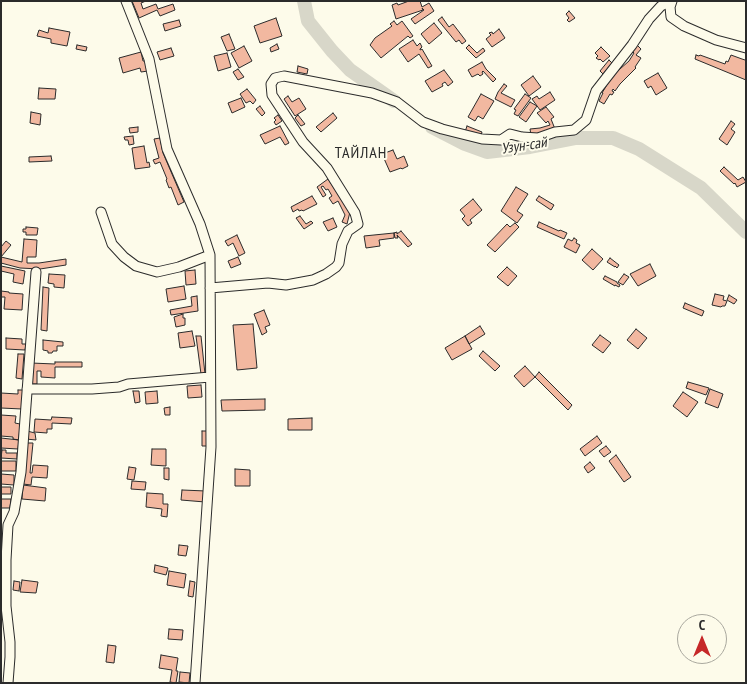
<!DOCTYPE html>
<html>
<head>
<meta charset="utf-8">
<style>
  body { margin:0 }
  #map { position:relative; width:747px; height:684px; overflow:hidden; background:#fdfbea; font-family:"PT Sans Narrow",sans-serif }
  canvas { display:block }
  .frame { position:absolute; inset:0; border:2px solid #2b2b2b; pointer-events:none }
  .north { position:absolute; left:677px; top:614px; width:50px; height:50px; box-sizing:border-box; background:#fdfbea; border:1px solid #a9a89e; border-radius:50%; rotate:0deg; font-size:14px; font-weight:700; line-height:20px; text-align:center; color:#2b2b2b }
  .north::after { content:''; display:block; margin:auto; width:18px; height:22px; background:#c62828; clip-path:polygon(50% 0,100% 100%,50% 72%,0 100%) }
</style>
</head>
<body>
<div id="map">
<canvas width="747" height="684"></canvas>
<div class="frame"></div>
<div class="north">С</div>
</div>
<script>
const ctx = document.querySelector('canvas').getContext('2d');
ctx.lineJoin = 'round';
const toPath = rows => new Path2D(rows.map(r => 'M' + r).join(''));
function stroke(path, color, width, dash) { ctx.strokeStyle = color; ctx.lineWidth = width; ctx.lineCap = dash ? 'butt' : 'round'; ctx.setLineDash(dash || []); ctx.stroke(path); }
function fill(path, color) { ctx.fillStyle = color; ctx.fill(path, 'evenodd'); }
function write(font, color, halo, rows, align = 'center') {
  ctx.font = font + ' "PT Sans Narrow",sans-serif'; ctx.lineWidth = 4; ctx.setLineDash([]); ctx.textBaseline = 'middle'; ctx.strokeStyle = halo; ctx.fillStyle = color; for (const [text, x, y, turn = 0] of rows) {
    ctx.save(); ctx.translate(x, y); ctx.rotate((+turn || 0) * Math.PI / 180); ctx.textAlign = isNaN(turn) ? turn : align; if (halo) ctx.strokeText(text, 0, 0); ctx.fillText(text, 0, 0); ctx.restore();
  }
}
const river = toPath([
  [304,1,308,21,332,51,350,70,394,101],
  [432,127,465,144,487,152,530,147,576,138,613,138,639,149,701,188,746,232]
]);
const building = toPath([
  [132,1,146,1,141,3,143,9,156,4,158,9,173,4,175,10,160,16,157,10,139,18,132,1],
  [409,1,420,1,422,7,429,3,434,11,415,24,411,19,424,10,422,8,423,10,396,19,392,5,397,3,398,5,409,1],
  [569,11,575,18,569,22,567,20,569,18,566,14,569,11],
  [442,17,449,27,453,24,466,41,462,44,459,40,456,42,438,20,442,17],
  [276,18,282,36,260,43,254,26,276,18],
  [179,20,181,26,165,31,163,24,179,20],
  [394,21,397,25,402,21,413,36,410,38,408,36,381,58,370,45,375,38,392,26,390,24,394,21],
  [434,23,442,33,429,44,421,34,434,23],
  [49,28,70,32,67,46,51,43,51,39,37,36,39,30,48,33,49,28],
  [499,29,505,38,492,47,486,39,491,35,489,33,492,32,493,34,499,29],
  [229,34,235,49,227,51,221,37,229,34],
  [413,40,417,46,420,43,422,47,420,49,420,50,422,49,432,66,428,68,419,54,408,62,399,49,413,40],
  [277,44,279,49,271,52,270,48,277,44],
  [77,45,87,47,86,51,76,49,77,45],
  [469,45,477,53,483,48,485,51,476,58,466,48,469,45],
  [637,45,641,49,636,55,641,58,635,67,636,68,620,84,615,91,613,89,612,91,614,92,612,95,610,94,604,104,599,101,603,93,602,93,608,83,612,76,629,61,634,53,632,51,637,45],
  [244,46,252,61,239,68,231,53,244,46],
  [601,47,610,56,603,62,600,59,599,60,596,58,598,56,595,53,601,47],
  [171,48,174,56,160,60,157,52,171,48],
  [141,52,143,61,145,61,148,71,141,72,140,68,123,73,119,58,141,52],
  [227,53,231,67,218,71,214,56,227,53],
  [696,55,699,56,700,55,725,64,726,61,728,62,731,55,742,59,745,60,746,59,746,80,695,59,696,55],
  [609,60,612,63,603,74,600,71,609,60],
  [482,62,486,69,496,79,493,82,483,71,482,72,483,74,480,76,478,74,472,77,468,70,482,62],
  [298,66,308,69,307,74,297,72,298,66],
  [238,69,244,77,238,80,233,72,238,69],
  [444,70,453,82,448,86,445,82,442,84,443,86,432,92,425,81,444,70],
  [658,73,667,88,656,95,651,86,648,88,644,81,658,73],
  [533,76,541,87,529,96,521,85,533,76],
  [504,84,507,86,501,93,515,100,511,107,495,99,498,92,504,84],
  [39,88,56,89,55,99,38,99,39,88],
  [247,89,256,100,253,104,250,101,246,103,240,94,247,89],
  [550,92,555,100,540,110,532,99,537,96,539,99,550,92],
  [481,94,494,101,483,119,478,116,475,121,468,117,481,94],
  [525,94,531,98,518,116,514,114,516,110,514,109,525,94],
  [288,96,292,102,299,98,306,109,295,116,284,99,288,96],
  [241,98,245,107,232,113,228,103,241,98],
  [530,102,537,106,526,122,519,117,530,102],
  [260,106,265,113,262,116,256,109,260,106],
  [546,107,554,117,551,119,555,129,542,134,531,135,530,129,540,128,550,125,548,121,546,123,537,113,546,107],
  [31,112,41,114,40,125,30,123,31,112],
  [333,113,337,118,321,132,316,127,333,113],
  [278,115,282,121,276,125,274,122,276,120,274,118,278,115],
  [298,115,305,124,301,126,295,118,298,115],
  [731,121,735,124,731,129,735,132,727,145,719,139,731,121],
  [280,126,289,143,285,145,280,137,265,144,260,135,280,126],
  [467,126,482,132,480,138,465,132,467,126],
  [138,127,138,132,130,133,129,128,138,127],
  [133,136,134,144,129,145,128,140,125,140,124,137,133,136],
  [160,138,163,153,184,202,178,205,171,187,169,188,166,180,167,179,160,162,155,164,153,160,159,158,154,139,160,138],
  [144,146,147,163,149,162,150,167,135,169,132,148,144,146],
  [393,150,397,159,404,156,408,166,402,169,401,168,390,172,382,154,393,150],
  [51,156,52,161,29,162,29,157,51,156],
  [724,167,738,180,743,177,746,182,737,187,735,183,734,184,720,171,724,167],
  [328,179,350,212,347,224,342,222,345,215,338,201,333,204,329,198,332,196,328,189,326,190,323,186,321,187,326,195,323,197,317,187,328,179],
  [516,187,528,194,517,211,523,215,517,223,501,211,516,187],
  [312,196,317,204,303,211,302,210,299,211,298,209,293,212,291,207,312,196],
  [539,196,554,205,551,210,536,200,539,196],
  [473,199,482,210,470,220,472,223,468,226,462,219,465,216,460,210,473,199],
  [300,216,306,224,311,221,313,223,304,229,296,218,300,216],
  [333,218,337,227,328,231,323,222,333,218],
  [539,222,559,231,560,230,567,233,564,239,537,227,539,222],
  [515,223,519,227,495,252,487,245,507,224,510,227,515,223],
  [26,227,38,228,37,235,26,235,26,232,23,232,23,229,26,229,26,227],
  [401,231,412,244,408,247,397,235,398,238,395,238,394,233,397,232,397,234,401,231],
  [394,233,394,238,379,240,380,246,366,248,364,236,394,233],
  [237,235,245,253,239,256,233,243,228,246,225,241,237,235],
  [574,238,577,240,576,243,580,245,576,253,564,247,568,239,572,241,574,238],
  [24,239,37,240,36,257,27,257,27,263,39,263,66,259,66,265,40,269,20,268,1,263,1,247,6,241,11,245,1,257,22,262,24,239],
  [592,249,603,259,593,270,582,260,592,249],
  [238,257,241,264,231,268,228,261,238,257],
  [610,258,619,265,617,268,615,266,615,267,607,262,610,258],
  [650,264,656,276,638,286,630,274,650,264],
  [1,266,25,271,23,284,13,282,14,274,1,271,1,266],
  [507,267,517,276,508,286,497,277,507,267],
  [195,270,196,284,186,285,185,271,195,270],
  [49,274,65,275,64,288,54,287,54,284,48,283,49,274],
  [624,274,629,277,623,285,618,282,624,274],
  [605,276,617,282,617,283,620,285,619,287,615,285,615,286,603,279,605,276],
  [184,286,186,299,168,302,166,289,184,286],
  [43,287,49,288,47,331,41,330,43,287],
  [1,291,9,292,9,293,23,294,22,310,4,309,5,297,1,297,1,291],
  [715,294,724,296,723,300,727,301,725,306,722,306,721,307,712,305,715,294],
  [729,295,737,300,734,304,727,300,729,295],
  [197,296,198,311,171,315,170,310,192,306,191,297,197,296],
  [685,303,704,311,702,316,683,308,685,303],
  [264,310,270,325,265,327,267,332,262,335,254,314,264,310],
  [183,314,183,318,185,318,185,325,176,327,174,317,183,314],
  [253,324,257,368,237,370,233,325,253,324],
  [480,326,485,334,469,344,465,336,480,326],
  [636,329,647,338,638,349,627,340,636,329],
  [192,331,195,346,180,348,178,333,192,331],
  [600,335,611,343,603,353,592,345,600,335],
  [196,336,201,336,205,374,201,374,196,336],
  [465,336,472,349,452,360,445,348,465,336],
  [6,338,22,339,22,344,26,344,25,350,6,349,6,338],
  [43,340,63,342,63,346,57,346,57,351,53,351,52,353,48,353,48,351,43,350,43,340],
  [483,351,500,366,495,371,479,356,483,351],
  [18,354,24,354,22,379,16,378,18,354],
  [55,362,82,362,82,367,55,367,55,378,41,377,41,371,37,371,37,384,31,384,31,363,55,364,55,362],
  [525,366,535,377,524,387,514,376,525,366],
  [539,372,572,405,568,410,535,377,539,372],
  [688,382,709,388,706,395,686,388,688,382],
  [201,385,202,397,188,398,187,386,201,385],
  [710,389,723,394,718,408,705,403,710,389],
  [18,390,23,390,22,409,1,408,1,393,18,394,18,390],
  [133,391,139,391,140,402,135,403,133,391],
  [157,391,158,403,146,404,145,392,157,391],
  [683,392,698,402,687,417,673,406,683,392],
  [265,399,265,410,222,411,221,400,265,399],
  [170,407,170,415,165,415,164,408,170,407],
  [1,415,16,416,15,423,20,424,19,440,13,439,13,437,1,436,1,415],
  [52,417,72,418,71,424,52,423,52,429,47,429,47,433,34,432,35,419,51,420,52,417],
  [312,418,312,430,288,430,288,419,312,418],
  [27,431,35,433,36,440,26,439,27,431],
  [202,431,207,431,207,446,202,446,202,431],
  [597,436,602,443,585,456,580,449,597,436],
  [1,438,19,440,18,449,1,448,1,438],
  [27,443,33,443,30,473,32,473,33,465,48,466,47,478,32,477,31,485,23,484,27,443],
  [606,446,611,452,604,457,599,451,606,446],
  [152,449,166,449,166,466,151,465,152,449],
  [2,450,6,450,6,453,17,453,17,459,1,458,2,450],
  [616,455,631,477,624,482,609,461,616,455],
  [1,461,16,461,16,471,1,471,1,461],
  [590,462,595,468,588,473,584,467,590,462],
  [129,467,136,468,134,480,127,479,129,467],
  [164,468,169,468,169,480,164,479,164,468],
  [235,469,250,470,250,486,235,486,235,469],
  [1,474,14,475,14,485,1,484,1,474],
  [132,481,146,482,145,490,131,489,132,481],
  [23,485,46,488,45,501,22,499,23,485],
  [1,487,11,487,11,494,1,494,1,487],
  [182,490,206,491,205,502,181,500,182,490],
  [147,493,163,494,163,504,168,504,167,517,161,516,162,509,146,507,147,493],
  [1,496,1,499,11,499,10,508,1,508,1,496],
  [179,545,188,546,186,556,178,555,179,545],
  [155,565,168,568,166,575,154,572,155,565],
  [169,571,186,574,184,588,167,585,169,571],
  [22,580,38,582,36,593,20,592,22,580],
  [14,581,20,582,19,591,13,590,14,581],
  [190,581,195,582,193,597,188,596,190,581],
  [169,629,183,630,182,640,168,639,169,629],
  [108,645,116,646,114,663,106,662,108,645],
  [161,655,178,658,176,671,178,671,176,683,170,682,172,670,159,668,161,655],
  [180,672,190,673,189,683,179,682,180,672]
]);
const minor = toPath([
  [126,1,149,59,167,149,200,224,210,255,211,447,195,683],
  [672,1,670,7,671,17,684,26,716,40,746,48],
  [101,212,112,244,124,257,136,266,157,272,179,267,210,255],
  [210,288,268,283,286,285,313,280,326,274,336,267,339,263,342,244,348,231,358,224,355,213,327,168,303,142,272,95,271,84,275,78,284,76,372,93,397,102,423,122,442,129,482,139,501,140,510,134,522,137,538,138,555,132,574,130,586,120,596,91,632,45,649,19,661,6,671,1],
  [27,389,92,389,119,387,128,384,210,377],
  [8,683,10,657,10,642,6,606,6,560,8,525,14,512,21,472,36,272]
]);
const waterNames = [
  ["Узун-сай",524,146,-9]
];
const quarterNames = [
  ["ТАЙЛАН",361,153]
];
stroke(river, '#d8d7c9', 14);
fill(building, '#f2b8a0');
stroke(building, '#2b2b2b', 1);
stroke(minor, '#2b2b2b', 11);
stroke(minor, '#fdfbea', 9);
write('italic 15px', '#2b2b2b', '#fdfbea', waterNames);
ctx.letterSpacing = '1px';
write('16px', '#2b2b2b', '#fdfbea', quarterNames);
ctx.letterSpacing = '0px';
</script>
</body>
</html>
